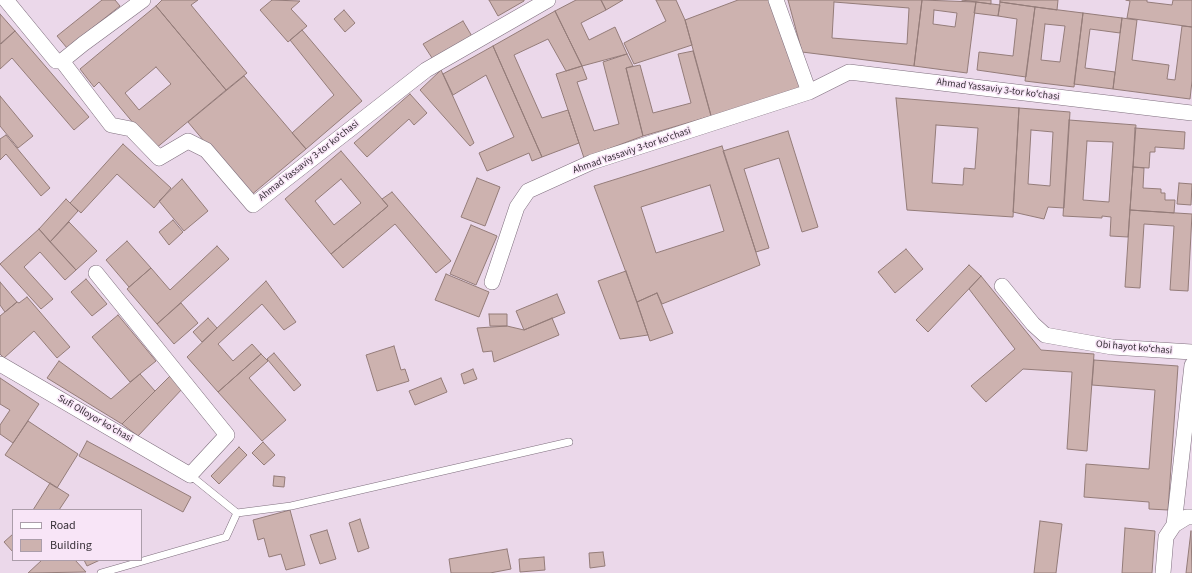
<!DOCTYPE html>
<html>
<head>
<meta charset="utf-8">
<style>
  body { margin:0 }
  #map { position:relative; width:1192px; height:573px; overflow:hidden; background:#ebd8ea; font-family:"Source Sans 3",sans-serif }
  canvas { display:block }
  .legend { position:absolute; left:12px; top:509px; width:130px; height:52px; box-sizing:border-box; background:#f8e5f7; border:1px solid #ab9daa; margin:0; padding:5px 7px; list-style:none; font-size:12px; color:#373037 }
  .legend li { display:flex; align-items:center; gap:8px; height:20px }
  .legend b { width:20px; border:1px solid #ab9daa }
</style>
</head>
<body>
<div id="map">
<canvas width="1192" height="573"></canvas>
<ul class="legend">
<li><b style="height:5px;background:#fff"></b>Road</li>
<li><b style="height:11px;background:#cdb2af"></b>Building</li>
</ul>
</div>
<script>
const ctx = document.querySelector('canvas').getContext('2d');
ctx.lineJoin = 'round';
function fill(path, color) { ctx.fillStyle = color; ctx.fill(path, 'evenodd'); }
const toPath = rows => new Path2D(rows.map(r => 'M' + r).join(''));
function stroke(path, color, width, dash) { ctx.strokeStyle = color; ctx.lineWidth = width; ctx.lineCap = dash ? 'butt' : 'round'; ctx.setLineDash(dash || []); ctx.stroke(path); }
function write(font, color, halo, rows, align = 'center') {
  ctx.font = font + ' "Source Sans 3",sans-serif'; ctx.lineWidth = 3; ctx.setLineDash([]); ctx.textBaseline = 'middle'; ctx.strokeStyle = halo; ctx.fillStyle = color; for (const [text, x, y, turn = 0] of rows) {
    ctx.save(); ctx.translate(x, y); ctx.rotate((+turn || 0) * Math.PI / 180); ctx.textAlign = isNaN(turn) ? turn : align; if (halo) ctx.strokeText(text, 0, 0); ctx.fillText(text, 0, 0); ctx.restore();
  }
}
const building = toPath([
  [102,0,115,0,120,6,67,48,57,36,102,0],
  [162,0,198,0,191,5,247,73,226,90,156,6,162,0],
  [272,0,300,1,291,9,307,26,288,42,260,10,272,0],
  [489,0,524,0,524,1,498,16,489,0],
  [576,0,601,0,606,10,581,23,589,40,615,27,627,54,582,66,555,11,576,0],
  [601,0,623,0,606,10,601,0],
  [656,0,676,0,685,20,692,45,634,64,624,43,666,21,656,0],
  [738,0,770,0,803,91,712,119,685,20,738,0],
  [788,0,922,0,914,66,802,52,788,0],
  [834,2,909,8,907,44,832,38,834,2],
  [922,0,976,2,967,73,914,66,922,0],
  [934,10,957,13,955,27,933,24,934,10],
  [962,0,991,0,991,4,962,0],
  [1000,0,1058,0,1057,10,1000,2,1000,0],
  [1126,0,1147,0,1147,2,1172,5,1173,0,1192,0,1192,27,1127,18,1130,1,1126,0],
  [976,2,1000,5,998,16,974,13,976,2],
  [1000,2,1035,7,1026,77,977,70,979,52,1013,56,1017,19,998,16,1000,2],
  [156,6,226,90,155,149,99,82,94,87,80,69,156,6],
  [156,67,171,84,139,110,125,93,156,67],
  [1035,7,1083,13,1074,87,1025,81,1035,7],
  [1045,24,1065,26,1060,62,1041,60,1045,24],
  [344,10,355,23,345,32,334,19,344,10],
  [555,11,582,66,566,71,548,39,514,55,542,118,568,110,579,143,542,157,493,46,555,11],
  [1083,13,1122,18,1120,33,1090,29,1085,68,1115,72,1113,89,1074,84,1083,13],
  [0,14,15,31,1,44,0,43,0,14],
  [1122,18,1137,20,1132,60,1169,65,1167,79,1175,80,1182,26,1192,27,1192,81,1190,99,1113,89,1122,18],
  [463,21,473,38,434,61,423,44,463,21],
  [302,30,362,101,306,149,292,133,334,95,290,40,302,30],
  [15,31,89,117,74,130,12,58,0,69,0,44,15,31],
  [493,46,542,157,532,161,529,153,487,171,479,153,514,137,486,75,453,95,443,74,493,46],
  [693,51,711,116,643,136,626,68,640,65,653,113,691,103,678,54,693,51],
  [627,54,633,66,626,68,643,136,584,158,556,74,582,66,587,79,577,82,594,131,619,124,603,62,627,54],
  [441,70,474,143,470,146,420,90,441,70],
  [244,76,306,149,250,196,188,122,244,76],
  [410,94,427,113,414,125,409,119,367,157,354,143,410,94],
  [0,96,33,136,18,148,0,126,0,96],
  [896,98,1019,108,1013,217,907,210,896,98],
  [936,125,978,128,975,169,964,168,963,185,932,183,936,125],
  [1019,108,1070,112,1064,208,1048,207,1044,219,1013,212,1019,108],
  [1031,130,1053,132,1050,186,1028,184,1031,130],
  [1069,120,1136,125,1128,237,1110,236,1111,217,1102,216,1102,218,1063,216,1069,120],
  [1087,141,1113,142,1109,202,1083,200,1087,141],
  [1135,128,1185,132,1184,149,1155,147,1155,152,1150,152,1149,168,1133,167,1135,128],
  [788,131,818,227,802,232,779,158,744,169,769,248,756,252,723,151,788,131],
  [6,135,50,188,41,196,6,154,0,160,0,139,6,135],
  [123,144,171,188,154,208,117,174,81,213,70,203,123,144],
  [722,146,760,265,662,304,657,293,637,302,594,186,722,146],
  [710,185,724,231,656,253,641,207,710,185],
  [341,151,388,206,331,254,285,199,341,151],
  [341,179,361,203,334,225,315,201,341,179],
  [1133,167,1144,168,1143,188,1161,189,1161,193,1165,193,1165,200,1175,200,1174,213,1130,210,1133,167],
  [477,178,500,187,485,226,461,217,477,178],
  [182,179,208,211,184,231,159,201,182,179],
  [1179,183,1192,184,1191,205,1177,204,1179,183],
  [392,192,451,261,436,273,395,224,343,268,331,254,388,206,382,199,392,192],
  [66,199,78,211,50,242,39,229,66,199],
  [1130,210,1192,214,1188,291,1170,290,1174,226,1144,224,1140,288,1125,287,1130,210],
  [173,220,183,232,169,245,159,232,173,220],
  [69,222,97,251,76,270,50,242,69,222],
  [471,225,497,236,476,285,450,274,471,225],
  [39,229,76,270,65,280,40,252,24,267,53,299,41,309,0,264,39,229],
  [127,241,151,268,129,287,106,260,127,241],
  [217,246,229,259,157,324,127,289,151,268,170,290,217,246],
  [906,249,923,269,895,293,878,272,906,249],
  [969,265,981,276,928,332,916,320,969,265],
  [626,271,648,335,620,339,598,281,626,271],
  [446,274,489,292,479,317,435,300,446,274],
  [981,276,1041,350,1094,354,1087,451,1067,449,1072,372,1023,369,986,402,971,386,1015,349,969,289,981,276],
  [86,279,107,304,92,316,71,292,86,279],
  [266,281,296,322,284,330,262,304,218,344,233,361,252,344,261,354,218,392,187,357,266,281],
  [0,282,17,302,5,312,0,305,0,282],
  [657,293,673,333,650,341,637,302,657,293],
  [557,294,565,313,524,330,516,311,557,294],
  [27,297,70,347,57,358,34,331,4,358,0,354,0,316,17,302,19,303,27,297],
  [181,303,198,323,174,344,157,324,181,303],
  [489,314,507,314,507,326,490,326,489,314],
  [118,315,156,361,130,382,92,337,118,315],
  [208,318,217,328,202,342,193,332,208,318],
  [552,318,559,335,494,362,492,351,483,352,477,328,507,326,524,330,552,318],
  [394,346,401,370,405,369,409,381,377,391,366,355,394,346],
  [274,353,301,385,294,391,267,359,274,353],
  [261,354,268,361,249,378,286,420,262,441,218,392,261,354],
  [1094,360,1178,366,1168,510,1149,509,1149,502,1084,497,1086,464,1149,469,1155,390,1092,385,1094,360],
  [59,361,111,399,140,374,155,391,122,424,47,378,59,361],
  [473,369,477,379,464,384,461,374,473,369],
  [171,375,183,388,138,436,122,424,171,375],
  [0,378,39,404,13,443,0,434,0,425,10,410,0,404,0,378],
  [441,378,447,392,415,405,409,391,441,378],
  [28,421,78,454,57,488,5,455,28,421],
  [87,441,191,497,183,512,79,456,87,441],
  [263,442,275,455,264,465,252,453,263,442],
  [239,447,247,455,219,484,211,476,239,447],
  [274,476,285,477,284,487,273,486,274,476],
  [50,483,69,495,59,510,33,510,50,483],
  [290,510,305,565,286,570,281,554,269,557,264,538,258,540,253,520,290,510],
  [360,519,369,548,358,552,349,523,360,519],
  [1040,521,1062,524,1056,573,1034,573,1040,521],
  [1125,528,1155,531,1152,573,1122,573,1125,528],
  [327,530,336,559,320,564,310,535,327,530],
  [1191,531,1192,573,1186,573,1191,531],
  [13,534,13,552,4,542,13,534],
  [507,549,511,569,490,573,451,573,449,559,507,549],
  [603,552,605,566,590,568,589,553,603,552],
  [544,557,545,570,520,572,519,559,544,557],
  [42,560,75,560,86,572,28,573,42,560],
  [84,560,100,560,87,566,84,560]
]);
const lane = toPath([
  [190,475,237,513,291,506,569,442],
  [101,573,226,537,237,513]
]);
const street = toPath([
  [6,0,56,61,62,61,83,44,143,0],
  [776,0,809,92],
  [62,61,111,125,131,129,159,158,188,141,206,150,253,205,426,70,548,0],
  [492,282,517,207,528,191,592,162,809,92,849,72,1192,113],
  [1002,286,1033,324,1045,335,1112,347,1192,352],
  [0,364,190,475,227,435,96,273],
  [1174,525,1192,365],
  [1163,573,1166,537,1174,525,1187,517,1192,517]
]);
const streetNames = [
  ["Ahmad Yassaviy 3-tor koʻchasi",998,90,7],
  ["Ahmad Yassaviy 3-tor koʻchasi",632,151,-19],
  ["Ahmad Yassaviy 3-tor koʻchasi",309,161,-38],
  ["Obi hayot koʻchasi",1134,348,5],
  ["Sufi Olloyor koʻchasi",95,419,30]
];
fill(building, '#cdb2af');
stroke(building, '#947c79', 1);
stroke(lane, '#7f6f7e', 8);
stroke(street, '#7f6f7e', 16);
stroke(lane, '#fff', 7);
stroke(street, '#fff', 15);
write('10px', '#373037', '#f8e5f7', streetNames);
</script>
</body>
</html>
